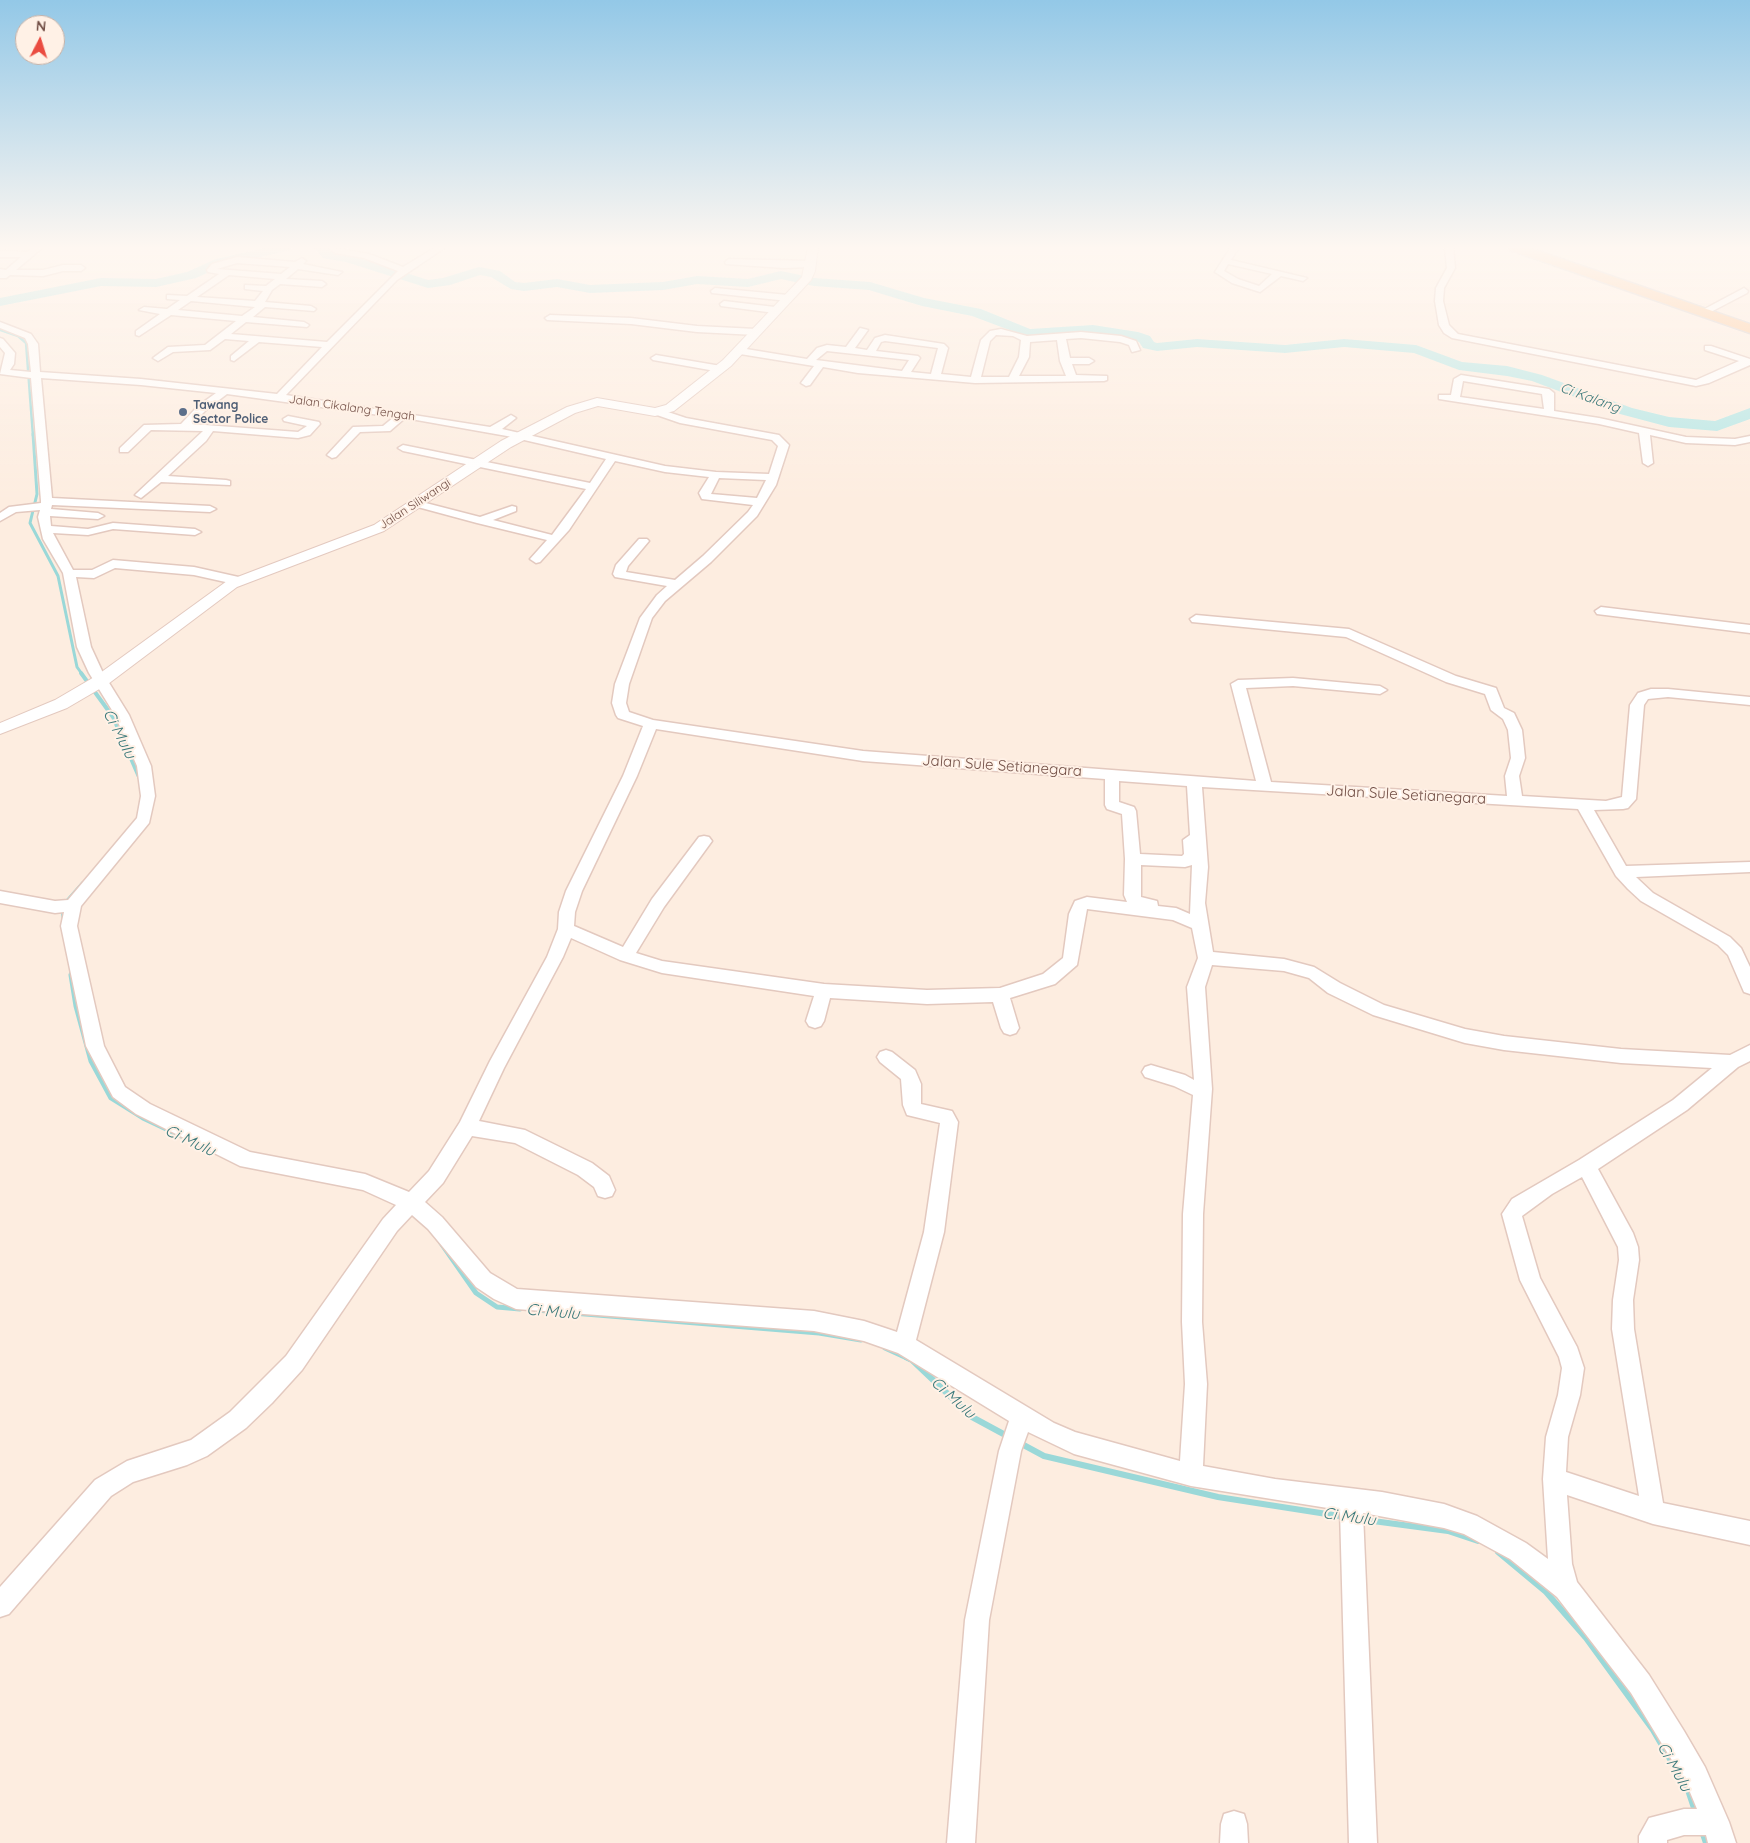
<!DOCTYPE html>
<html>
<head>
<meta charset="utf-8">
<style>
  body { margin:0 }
  #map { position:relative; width:1750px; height:1843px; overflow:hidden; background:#fdede0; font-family:Quicksand,sans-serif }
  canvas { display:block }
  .north { position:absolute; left:15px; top:15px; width:50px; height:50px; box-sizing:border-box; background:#fff1e6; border:1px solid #c7b1a6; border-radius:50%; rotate:5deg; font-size:14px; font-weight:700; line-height:20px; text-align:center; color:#735047 }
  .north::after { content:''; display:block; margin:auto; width:18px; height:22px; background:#ea4c41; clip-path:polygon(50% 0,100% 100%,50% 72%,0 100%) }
</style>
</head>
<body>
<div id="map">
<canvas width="1750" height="1843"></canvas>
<div class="north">N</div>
</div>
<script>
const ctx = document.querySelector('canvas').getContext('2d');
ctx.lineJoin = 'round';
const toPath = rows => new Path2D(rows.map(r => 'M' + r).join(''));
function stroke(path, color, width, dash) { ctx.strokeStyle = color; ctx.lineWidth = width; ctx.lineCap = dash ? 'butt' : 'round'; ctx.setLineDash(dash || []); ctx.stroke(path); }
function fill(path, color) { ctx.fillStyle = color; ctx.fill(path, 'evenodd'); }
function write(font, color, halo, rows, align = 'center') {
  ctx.font = font + ' Quicksand,sans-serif'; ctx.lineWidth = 4; ctx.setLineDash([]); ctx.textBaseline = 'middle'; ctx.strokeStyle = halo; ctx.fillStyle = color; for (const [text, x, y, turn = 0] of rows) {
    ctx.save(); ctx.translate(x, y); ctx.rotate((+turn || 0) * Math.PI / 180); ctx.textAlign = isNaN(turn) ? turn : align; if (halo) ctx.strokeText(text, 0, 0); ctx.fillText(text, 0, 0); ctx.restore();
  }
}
const streamFar4 = toPath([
  [0,275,24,255],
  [0,330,18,336,26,343,33,436]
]);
const streamFar3 = toPath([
  [33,434,37,494,30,523,58,576,77,667,82,674]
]);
const streamFar2 = toPath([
  [81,673,113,717,139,777],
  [64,921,63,913,68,900,83,883],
  [71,973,71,976]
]);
const streamFar1 = toPath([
  [71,975,76,1006,91,1061,111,1098,143,1118,181,1136],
  [441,1243,476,1293,497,1307,520,1309],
  [536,1310,819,1333,861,1340],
  [885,1348,909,1359]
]);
const stream = toPath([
  [906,1357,912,1360,972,1417,1009,1437],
  [1018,1442,1044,1456,1218,1497,1346,1517],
  [1358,1519,1448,1531,1478,1541],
  [1498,1552,1546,1592,1586,1638,1653,1730,1688,1790,1696,1814],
  [1702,1831,1706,1843]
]);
const river = toPath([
  [269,247,292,247,291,250,225,265,196,278,156,287,101,286,0,306,0,298,101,278,156,279,187,272,216,259,269,247],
  [313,247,327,247,332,252,354,256,428,280,443,278,479,267,500,271,515,282,524,283,557,279,590,285,663,282,697,276,748,279,781,271,814,278,870,282,924,298,981,309,1030,329,1093,325,1138,332,1150,336,1154,342,1157,343,1197,339,1285,345,1344,339,1416,345,1462,362,1507,366,1542,375,1632,408,1669,417,1715,421,1750,408,1750,419,1717,431,1669,427,1620,414,1532,381,1507,376,1459,370,1414,353,1344,347,1285,353,1197,347,1157,351,1143,348,1139,342,1131,339,1093,333,1028,337,972,316,922,306,869,290,814,286,781,279,748,287,697,284,663,290,590,293,557,287,524,291,511,289,491,277,480,275,450,285,428,288,346,262,323,258,313,247]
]);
const minor = toPath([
  [34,247,43,247,16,270,43,270,63,265,81,265,85,268,81,271,63,271,43,276,10,275,6,278,0,278,0,269,6,270,21,257,0,257,0,251,27,252,34,247],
  [329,247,369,254,403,267,436,247,446,247,397,280,286,395,490,427,511,415,516,418,502,429,665,466,716,472,769,474,778,446,772,440,680,423,654,414,654,410,662,410,686,418,779,435,789,445,776,485,757,516,711,562,665,601,652,618,629,684,626,703,629,712,653,720,863,751,1256,781,1231,684,1238,680,1293,678,1380,686,1387,690,1380,694,1293,686,1246,688,1271,782,1507,796,1505,776,1511,758,1508,730,1503,719,1491,710,1485,694,1446,682,1346,637,1192,622,1190,619,1196,615,1349,629,1456,676,1496,688,1504,708,1514,713,1522,730,1525,758,1519,776,1522,796,1606,801,1622,797,1630,705,1638,693,1651,689,1668,689,1750,697,1750,705,1668,697,1648,699,1644,705,1636,799,1628,808,1623,809,1594,810,1626,866,1750,862,1750,872,1636,877,1653,893,1730,937,1741,948,1750,967,1750,994,1744,992,1728,955,1718,945,1641,901,1628,889,1616,876,1578,809,1202,787,1208,867,1205,903,1213,952,1284,959,1314,967,1340,983,1384,1005,1465,1029,1504,1036,1621,1049,1730,1055,1750,1045,1750,1061,1738,1067,1687,1110,1598,1169,1633,1233,1638,1247,1639,1260,1633,1300,1634,1329,1663,1503,1750,1521,1750,1545,1653,1524,1567,1495,1572,1564,1577,1582,1649,1675,1684,1731,1705,1767,1729,1822,1736,1843,1708,1843,1706,1835,1684,1835,1667,1840,1667,1843,1639,1843,1639,1836,1649,1818,1684,1809,1697,1809,1687,1785,1631,1693,1557,1597,1510,1559,1464,1534,1444,1528,1363,1513,1377,1843,1349,1843,1340,1510,1191,1486,1074,1454,1028,1432,1021,1451,989,1620,975,1843,947,1843,965,1620,999,1451,1009,1421,898,1353,864,1341,814,1331,516,1309,494,1299,476,1287,428,1229,412,1215,397,1231,302,1370,272,1403,246,1428,207,1456,187,1465,133,1482,111,1496,9,1614,0,1617,0,1587,95,1480,127,1461,191,1440,230,1412,286,1356,383,1219,396,1205,363,1190,240,1166,136,1114,113,1097,86,1046,61,926,64,912,55,913,0,903,0,891,55,901,68,900,137,818,141,796,137,766,115,715,89,673,77,647,63,573,43,539,38,517,40,510,16,512,0,521,0,513,9,507,41,503,41,501,31,378,0,374,5,353,0,347,0,338,3,339,15,353,14,364,10,370,31,372,28,344,25,338,0,328,0,322,31,334,38,344,40,372,141,379,277,394,322,347,259,342,234,361,231,360,231,356,249,341,225,339,210,350,173,352,158,361,153,358,168,347,205,345,236,321,171,315,139,336,136,335,136,331,160,314,139,310,144,307,167,309,180,300,167,299,167,295,187,296,219,274,208,272,207,270,212,264,237,257,295,262,302,258,306,261,303,264,342,272,338,275,298,269,286,279,322,281,326,284,322,287,280,284,272,290,265,302,311,306,316,309,314,311,265,307,253,317,304,322,309,325,307,327,246,322,231,334,327,342,398,271,364,258,335,253,329,247],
  [237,263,290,267,281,274,217,269,237,263],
  [229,275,275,279,266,286,245,285,245,289,263,291,255,301,197,297,229,275],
  [191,301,255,307,242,316,178,310,191,301],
  [41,378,141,385,216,393,198,406,181,424,144,425,120,448,120,452,128,452,151,430,203,431,137,493,135,495,141,498,161,482,230,485,230,481,226,480,168,476,206,441,213,431,298,438,310,435,320,424,319,422,288,416,283,419,284,421,307,426,298,432,192,424,206,410,227,394,394,417,383,426,353,427,327,455,332,458,336,457,360,432,390,431,405,418,507,436,606,459,590,483,403,445,398,448,403,451,586,489,552,535,493,520,516,511,516,507,512,506,480,517,418,501,412,504,414,506,477,523,547,540,530,559,536,563,540,562,569,530,615,461,665,472,709,477,699,493,702,499,753,505,748,512,703,556,675,580,626,572,628,566,649,541,647,539,639,539,616,565,613,574,615,577,667,586,657,595,640,618,615,684,612,703,616,715,618,718,643,726,623,776,566,891,559,912,558,929,547,957,490,1061,460,1122,429,1171,409,1192,365,1174,250,1152,150,1104,125,1087,104,1046,77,926,81,906,149,823,155,796,151,766,129,715,103,673,91,647,76,577,94,578,115,568,194,575,239,585,245,581,243,578,194,567,113,560,92,570,73,570,53,533,88,535,113,529,195,535,201,532,195,529,113,523,88,529,51,526,50,516,98,519,104,516,98,513,51,509,52,505,210,512,216,509,210,506,52,498,41,378],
  [719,478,766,480,757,498,711,494,719,478],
  [656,729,863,761,1105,779,1105,805,1107,809,1122,814,1125,859,1124,895,1127,902,1087,897,1075,901,1069,914,1063,958,1043,974,1000,988,927,990,824,984,662,961,636,953,664,907,712,841,709,837,704,836,699,837,652,899,623,947,574,926,575,912,582,891,637,776,656,729],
  [1119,781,1187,786,1190,835,1183,840,1184,854,1182,856,1140,854,1136,811,1134,807,1119,802,1119,781],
  [1141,865,1185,867,1192,865,1190,914,1176,908,1158,906,1157,901,1141,897,1141,865],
  [1087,909,1173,920,1192,928,1198,958,1187,987,1194,1080,1185,1075,1151,1065,1145,1067,1142,1072,1145,1077,1174,1086,1193,1095,1183,1214,1182,1322,1185,1384,1180,1461,1075,1432,1054,1423,916,1340,944,1232,958,1122,952,1111,921,1104,921,1084,915,1070,892,1052,886,1050,880,1052,877,1057,880,1062,901,1079,903,1105,907,1115,940,1123,924,1232,897,1332,864,1321,814,1311,517,1289,490,1273,442,1217,425,1202,443,1183,472,1136,515,1143,578,1175,594,1187,598,1196,605,1198,612,1196,615,1190,609,1176,592,1163,525,1130,479,1121,504,1068,563,957,571,938,620,960,662,973,814,996,806,1021,809,1026,815,1028,821,1026,824,1021,830,998,927,1004,993,1002,1001,1028,1004,1033,1010,1035,1016,1033,1019,1028,1010,998,1055,984,1077,965,1087,909],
  [1212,965,1284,971,1309,978,1328,993,1373,1015,1465,1043,1504,1050,1621,1063,1712,1068,1673,1100,1579,1160,1512,1199,1502,1214,1520,1280,1559,1357,1562,1368,1558,1395,1546,1437,1543,1479,1548,1559,1526,1543,1477,1516,1444,1504,1382,1492,1275,1479,1203,1466,1207,1384,1202,1322,1203,1214,1212,1089,1205,987,1212,965],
  [1582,1177,1618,1247,1619,1260,1613,1300,1612,1329,1639,1496,1566,1472,1568,1437,1580,1395,1584,1368,1577,1347,1540,1278,1522,1216,1552,1194,1582,1177],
  [1231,247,1239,247,1231,260,1307,278,1303,281,1281,276,1260,292,1232,283,1215,272,1231,247],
  [1228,264,1272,274,1259,286,1238,279,1224,271,1228,264],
  [1445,247,1453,247,1455,268,1444,288,1443,301,1449,325,1458,334,1696,380,1739,361,1705,350,1705,346,1711,346,1750,359,1750,365,1709,383,1696,386,1452,338,1444,333,1439,325,1435,301,1436,288,1447,268,1445,247],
  [729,259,810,261,814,264,810,267,784,268,726,264,725,262,729,259],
  [715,288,788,295,792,298,788,301,712,293,711,291,715,288],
  [1744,288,1748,291,1747,293,1705,315,1697,313,1744,288],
  [724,301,775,307,780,310,775,313,721,306,720,304,724,301],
  [550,315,631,318,697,326,756,329,761,332,756,335,697,332,631,324,547,320,545,318,550,315],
  [860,328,868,330,855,348,867,350,875,338,885,335,944,344,948,348,941,374,971,377,981,340,990,331,1001,329,1027,336,1081,332,1121,336,1136,341,1140,350,1132,352,1129,345,1120,342,1081,338,1066,339,1070,358,1089,358,1094,361,1089,364,1072,364,1076,375,1107,376,1107,380,1104,381,975,383,858,373,823,367,810,385,806,386,801,383,814,366,740,354,735,351,740,348,807,359,817,348,827,345,846,347,860,328],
  [996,335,1013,336,1021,340,1019,357,1009,377,981,377,990,341,996,335],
  [1057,340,1060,361,1066,376,1019,376,1029,357,1030,342,1057,340],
  [885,341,938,348,931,374,911,372,920,358,918,356,876,351,881,342,885,341],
  [827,351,909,360,902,371,816,360,827,351],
  [656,355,721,366,726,369,721,372,653,360,651,358,656,355],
  [1461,375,1549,389,1554,393,1554,411,1599,418,1686,437,1735,439,1750,436,1750,442,1735,445,1686,443,1650,435,1653,463,1648,466,1643,463,1639,433,1599,424,1439,399,1439,395,1451,395,1454,379,1461,375],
  [1463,381,1542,394,1544,409,1460,397,1463,381],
  [1601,607,1750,625,1750,633,1597,614,1595,611,1601,607],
  [1234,1811,1244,1814,1247,1824,1248,1843,1220,1843,1221,1824,1224,1814,1234,1811]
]);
const tertiary = toPath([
  [808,247,818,247,815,271,811,280,731,366,674,411,655,416,598,406,575,413,511,447,384,531,237,587,108,684,67,708,0,734,0,723,55,700,96,676,227,581,374,525,501,441,567,407,597,398,655,408,666,405,723,360,802,277,808,247]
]);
const primary = toPath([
  [1509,247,1527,247,1750,324,1750,333,1510,250,1509,247]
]);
const markers = [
  [183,412,5,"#5c6f8a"]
];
const farServicenames = [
  ["Tawang",193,405],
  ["Sector Police",193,419]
];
const farStreetnames = [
  ["Jalan Cikalang Tengah",352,408,8],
  ["Jalan Siliwangi",415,504,-33]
];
const farWaternames = [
  ["Ci Kalang",1590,398,20]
];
const streetNames = [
  ["Jalan Sule Setianegara",1002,766,4],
  ["Jalan Sule Setianegara",1406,795,3]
];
const waterNames = [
  ["Ci Mulu",119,734,63],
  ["Ci Mulu",190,1141,25],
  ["Ci Mulu",553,1312,5],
  ["Ci Mulu",953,1398,42],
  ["Ci Mulu",1349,1517,8],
  ["Ci Mulu",1674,1767,61]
];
stroke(streamFar4, '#9ad8d8', 2.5);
stroke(streamFar3, '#9ad8d8', 3);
stroke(streamFar2, '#9ad8d8', 4);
stroke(streamFar1, '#9ad8d8', 5);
stroke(stream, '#9ad8d8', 6);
fill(river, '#b4e6e5');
stroke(minor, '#e3c9bf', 3);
stroke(tertiary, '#e3c9bf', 2);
stroke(primary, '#d8cecb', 3);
fill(minor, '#fff');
fill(tertiary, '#fff');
fill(primary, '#fdc696');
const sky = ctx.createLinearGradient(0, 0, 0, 505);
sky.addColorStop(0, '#93c8e7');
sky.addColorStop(0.49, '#fef7f1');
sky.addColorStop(1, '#fef7f100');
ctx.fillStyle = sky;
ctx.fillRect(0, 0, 1750, 505);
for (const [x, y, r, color] of markers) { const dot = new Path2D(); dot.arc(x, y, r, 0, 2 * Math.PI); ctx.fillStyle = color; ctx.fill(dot); stroke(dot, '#fff1e6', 2); }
write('bold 12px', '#4e5e75', '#fff1e6', farServicenames, 'left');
write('12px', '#735047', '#fff1e6', farStreetnames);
write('italic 14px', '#3b797a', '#fff1e6', farWaternames);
write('15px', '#735047', '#fff1e6', streetNames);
write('italic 16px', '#3b797a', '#fff1e6', waterNames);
</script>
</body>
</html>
